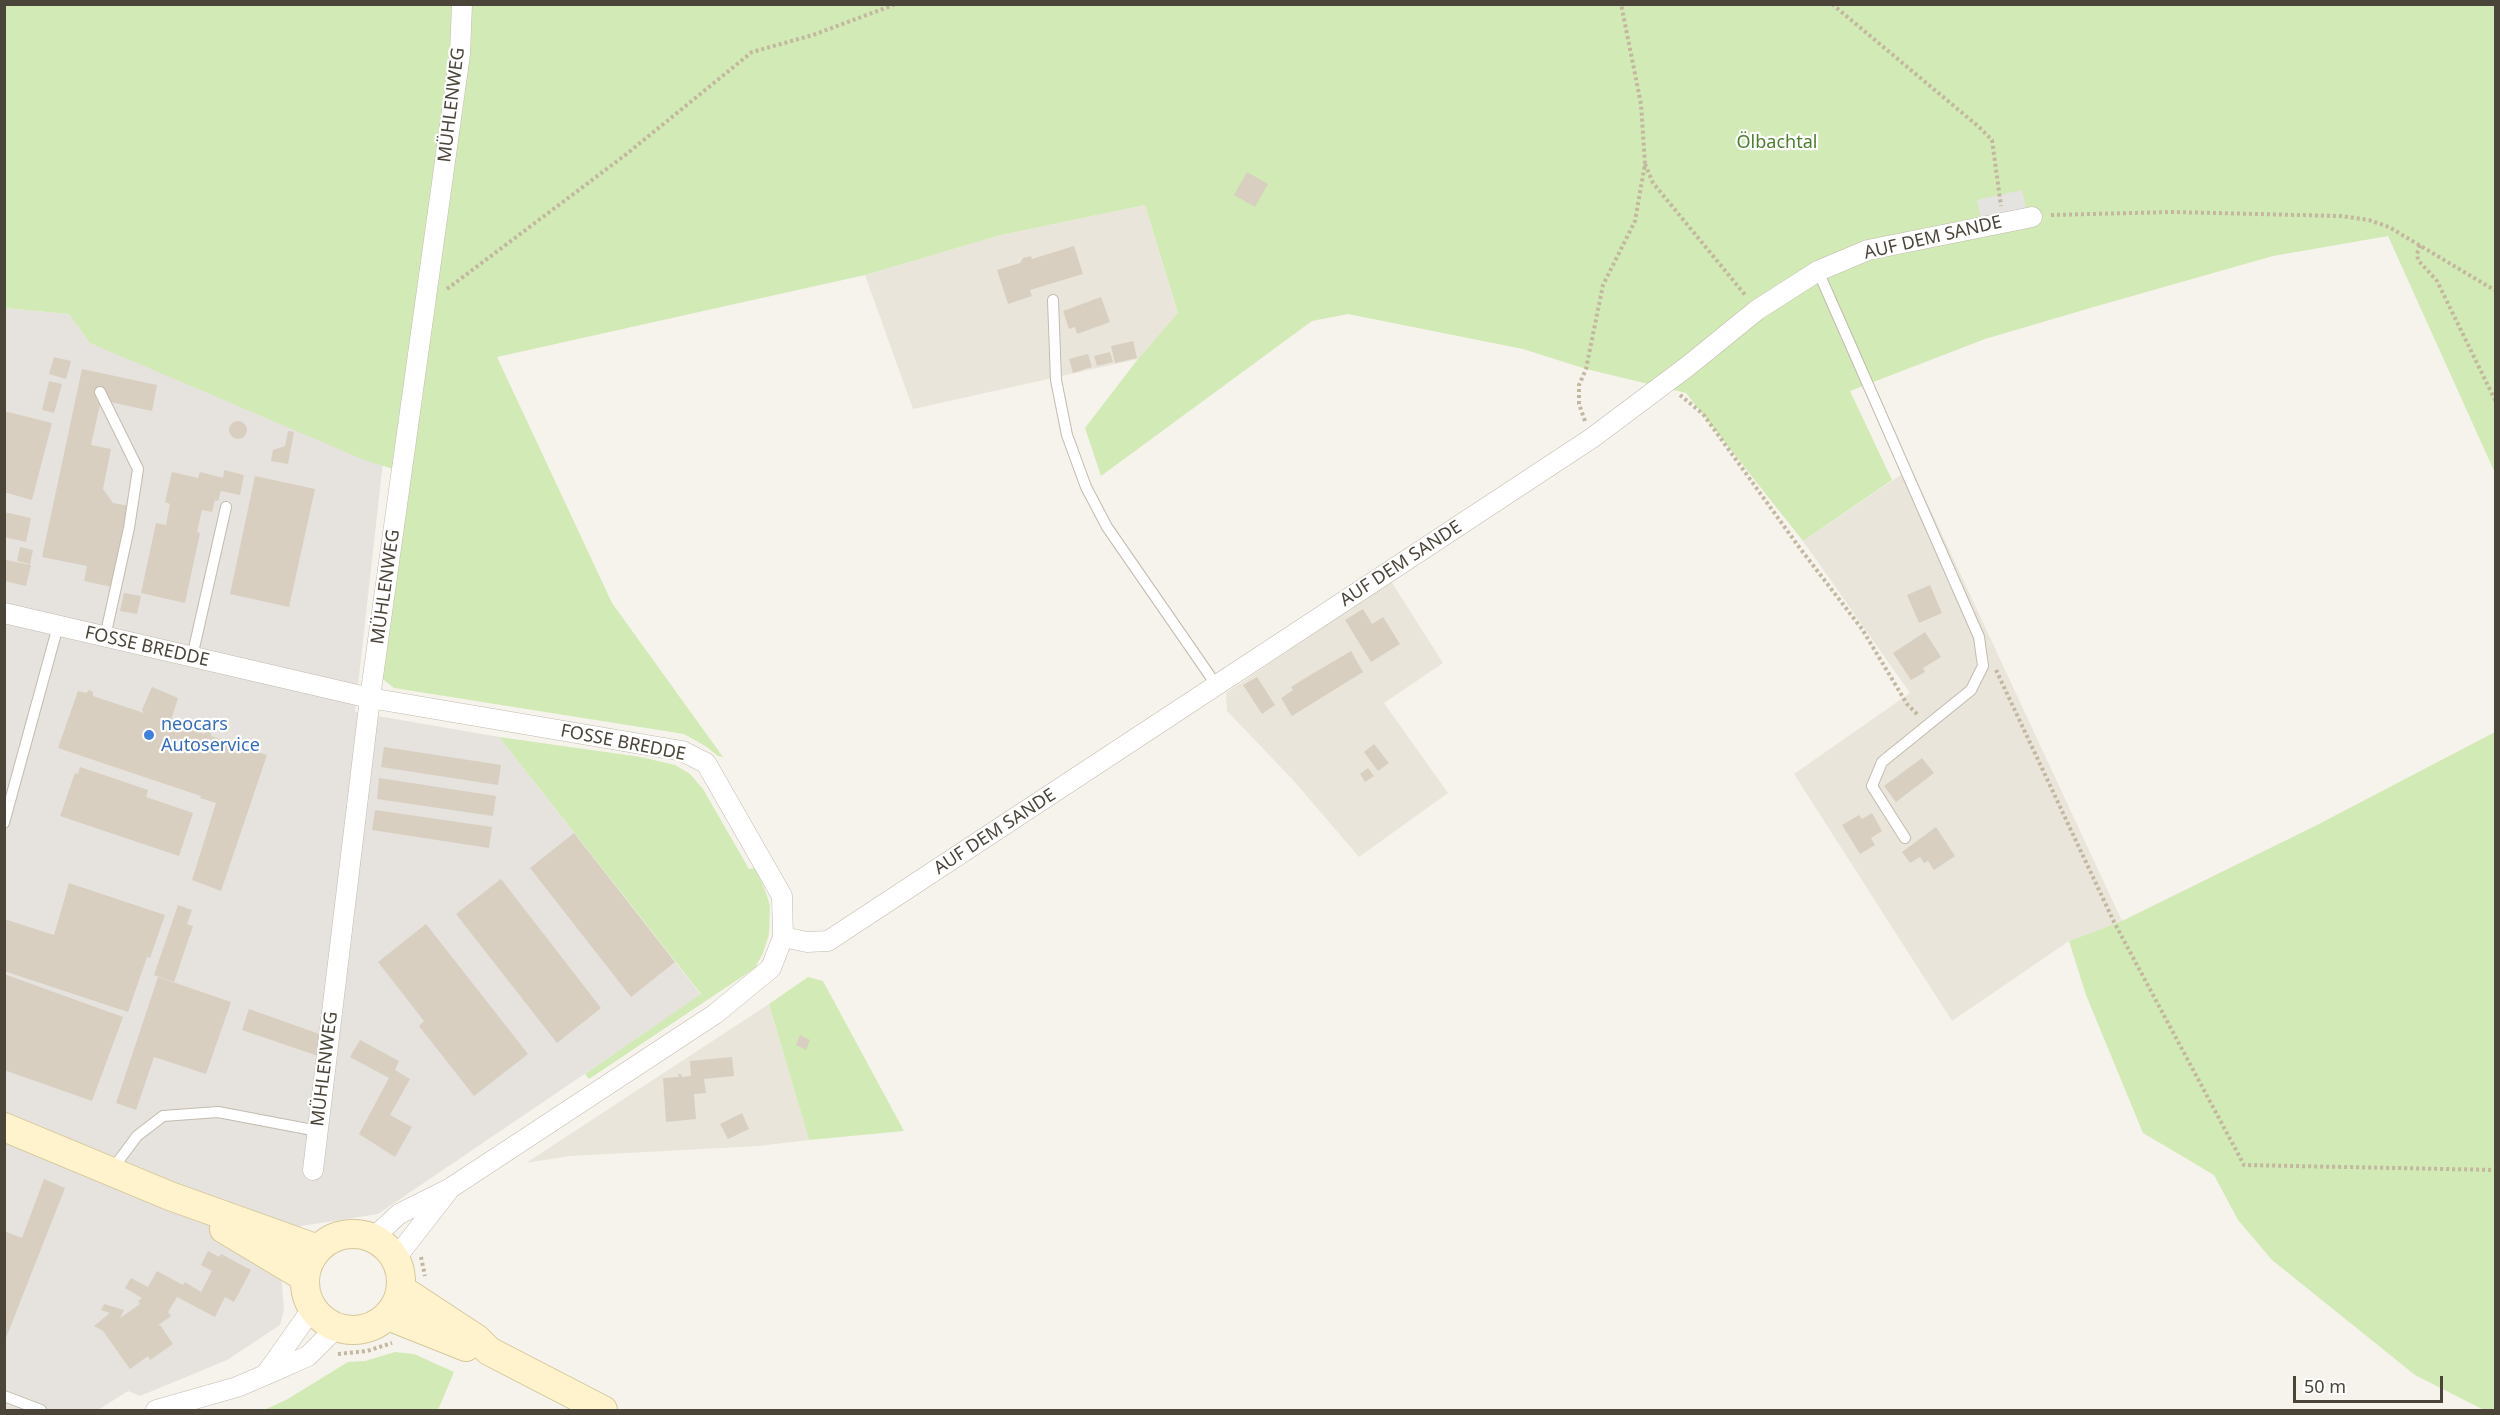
<!DOCTYPE html>
<html>
<head>
<meta charset="utf-8">
<style>
  body { margin:0 }
  #map { position:relative; width:2500px; height:1415px; overflow:hidden; background:#f6f3ec; font-family:"Noto Sans",sans-serif }
  canvas { display:block }
  .frame { position:absolute; inset:0; border:6px solid #4b4439; pointer-events:none }
  .scale { position:absolute; left:2293px; top:1376px; width:150px; height:27px; box-sizing:border-box; border:3px solid #4b4439; border-top:0; padding-left:8px; font-size:18px; line-height:21px; white-space:nowrap; color:#4b4439; -webkit-text-stroke:4px #fff; paint-order:stroke }
</style>
</head>
<body>
<div id="map">
<canvas width="2500" height="1415"></canvas>
<div class="frame"></div>
<div class="scale">50 m</div>
</div>
<script>
const ctx = document.querySelector('canvas').getContext('2d');
ctx.lineJoin = 'round';
function fill(path, color) { ctx.fillStyle = color; ctx.fill(path, 'evenodd'); }
const toPath = rows => new Path2D(rows.map(r => 'M' + r).join(''));
function stroke(path, color, width, dash) { ctx.strokeStyle = color; ctx.lineWidth = width; ctx.lineCap = dash ? 'butt' : 'round'; ctx.setLineDash(dash || []); ctx.stroke(path); }
function write(font, color, halo, rows, align = 'center') {
  ctx.font = font + ' "Noto Sans",sans-serif'; ctx.lineWidth = 4.5; ctx.setLineDash([]); ctx.textBaseline = 'middle'; ctx.strokeStyle = halo; ctx.fillStyle = color; for (const [text, x, y, turn = 0] of rows) {
    ctx.save(); ctx.translate(x, y); ctx.rotate((+turn || 0) * Math.PI / 180); ctx.textAlign = isNaN(turn) ? turn : align; if (halo) ctx.strokeText(text, 0, 0); ctx.fillText(text, 0, 0); ctx.restore();
  }
}
const residential = toPath([
  [1145,205,1178,314,1138,359,913,409,865,275,1001,235],
  [1911,468,2122,921,2069,941,1952,1021,1794,774,1910,693,1803,541],
  [1391,581,1443,663,1384,703,1448,793,1359,857,1293,780,1227,711,1226,693],
  [769,1004,809,1140,759,1146,570,1156,526,1163]
]);
const industrial = toPath([
  [4,308,69,314,90,343,384,453,355,712,499,737,701,995,378,1214,301,1226,281,1274,284,1310,280,1325,227,1360,140,1396,128,1391,98,1410,5,1410]
]);
const green = toPath([
  [4,5,2495,5,2495,473,2388,236,2273,256,2097,306,1985,339,1850,391,1892,480,1803,541,1686,393,1586,369,1523,349,1348,314,1312,321,1101,476,1085,428,1138,359,1178,313,1145,205,1001,235,865,275,497,357,612,603,723,757,718,756,707,747,684,734,394,688,379,676,397,470,367,461,90,343,69,314,5,308],
  [2495,732,2496,1410,2484,1410,2415,1375,2272,1260,2238,1220,2214,1175,2143,1133,2086,995,2069,941,2122,921,2317,825],
  [499,737,641,757,675,765,690,774,703,789,749,869,755,868,758,874,766,893,770,906,769,934,763,953,755,968,589,1079,585,1074,701,994],
  [808,977,823,981,904,1131,809,1140,769,1004],
  [395,1352,414,1354,454,1372,438,1410,264,1410,286,1400,348,1362,365,1361]
]);
const parking = toPath([
  [2022,190,2026,208,1981,219,1977,200]
]);
const building = toPath([
  [1247,172,1268,184,1255,207,1234,195],
  [1074,246,1083,274,1030,290,1032,296,1008,304,997,270,1020,263,1023,258,1031,256,1032,259],
  [1101,297,1110,322,1077,334,1075,327,1069,329,1063,311],
  [1133,341,1137,358,1115,363,1111,346],
  [1110,352,1113,362,1097,366,1094,356],
  [1088,354,1092,367,1073,373,1069,359],
  [54,357,71,361,66,379,49,374],
  [82,369,157,385,152,411,101,400,91,445,111,449,103,489,113,503,129,506,112,587,84,581,87,566,42,557],
  [49,381,62,384,54,413,42,410],
  [4,411,52,423,32,500,4,492],
  '229 430a9 9 0 1 1 18 0a9 9 0 1 1-18 0Z',
  [288,431,294,432,288,464,271,461,273,450,285,446],
  [224,470,244,475,240,495,221,491,218,501,215,500,212,512,202,510,197,532,200,533,185,603,141,593,156,523,166,525,170,504,165,502,172,472,198,478,200,472,223,478],
  [255,476,315,489,289,607,230,594],
  [4,512,31,518,26,542,4,537],
  [20,547,33,550,30,564,17,561],
  [6,560,31,565,26,586,4,581],
  [1930,585,1942,613,1919,623,1907,595],
  [124,593,141,596,137,614,120,611],
  [1363,609,1372,624,1383,617,1400,644,1371,662,1345,620],
  [1925,632,1941,657,1923,668,1925,672,1911,680,1893,653],
  [1351,651,1363,672,1292,716,1281,698,1293,690,1291,687,1307,677],
  [1257,677,1275,705,1262,714,1243,685],
  [152,687,178,698,171,720,168,721,204,734,207,730,211,732,211,736,267,755,221,891,192,880,216,803,200,798,201,796,58,748,78,691,86,693,89,690,93,692,93,696,144,713,142,710],
  [1374,744,1389,763,1378,771,1364,752],
  [384,747,501,765,498,785,381,767],
  [1922,758,1934,773,1896,802,1884,786],
  [80,767,148,790,146,797,193,813,179,856,60,816,75,773,78,774],
  [1368,768,1374,776,1365,782,1360,774],
  [379,778,496,796,493,816,377,799],
  [375,810,492,827,489,848,372,830],
  [1872,813,1882,831,1871,838,1875,845,1860,854,1842,825,1859,815,1862,819],
  [1936,827,1955,856,1934,870,1928,861,1924,863,1920,857,1910,863,1902,852],
  [574,833,675,962,631,997,530,868],
  [501,879,601,1008,557,1043,456,914],
  [69,883,165,915,150,958,147,957,128,1012,4,971,4,919,54,935],
  [178,905,192,910,187,924,193,926,174,982,154,975],
  [426,924,528,1054,474,1096,419,1026,424,1021,378,962],
  [4,974,123,1017,92,1101,4,1070],
  [158,977,231,1002,206,1074,154,1057,136,1110,116,1103],
  [249,1009,325,1036,318,1056,242,1030],
  [800,1035,810,1040,806,1050,796,1045],
  [360,1040,399,1061,395,1070,410,1079,390,1115,412,1127,395,1157,359,1134,389,1078,350,1057],
  [732,1057,734,1076,704,1079,706,1093,694,1094,696,1119,666,1122,663,1078,679,1077,678,1074,681,1074,682,1077,691,1076,690,1061],
  [742,1113,749,1129,728,1139,720,1124],
  [44,1179,65,1188,4,1343,4,1231,22,1238],
  [208,1251,219,1257,221,1254,251,1270,234,1302,225,1297,215,1317,177,1297,168,1312,171,1316,157,1326,160,1325,173,1344,150,1360,148,1356,130,1369,103,1331,94,1326,110,1313,101,1310,104,1304,124,1310,120,1318,140,1304,138,1301,142,1298,125,1288,131,1278,148,1287,157,1271,183,1285,185,1282,201,1292,212,1271,201,1265]
]);
const path = toPath([
  [1832,4,1979,127,1992,140,2001,206],
  [1645,164,1653,183,1746,296],
  [2051,215,2173,212,2341,216,2369,220,2389,227,2496,291],
  [2420,245,2417,254,2418,260,2437,281,2496,402],
  [447,289,624,156,752,52,813,35,896,4],
  [1680,395,1703,414,1799,547,1862,629,1907,704,1918,715],
  [1585,421,1579,404,1579,385,1586,369,1603,285,1635,221,1645,164,1641,104,1621,4],
  [1996,670,2114,922,2244,1165,2496,1170],
  [421,1257,425,1276],
  [338,1354,367,1351,392,1343]
]);
const service = toPath([
  [1818,271,1979,637,1983,666,1971,690,1882,762,1872,786,1905,838],
  [1053,300,1056,380,1067,435,1086,487,1107,527,1217,686],
  [100,392,138,469,129,528,105,637],
  [192,657,226,507],
  [4,823,58,626],
  [111,1171,137,1136,163,1116,218,1112,318,1131],
  [4,1396,41,1410]
]);
const minor = toPath([
  [4,613,370,698,682,751,706,763,782,896,783,937,771,968,715,1014,449,1189,399,1214,373,1238],
  [783,937,807,942,828,941,1592,438,1688,366,1757,310,1818,271,1868,250,2032,217],
  [313,1170,370,698,460,54,462,4],
  [395,1259,448,1191],
  [266,1374,312,1309],
  [156,1410,237,1387,279,1369,308,1356,336,1328]
]);
const secondary = toPath([
  [4,1127,170,1196,318,1249],
  [224,1229,304,1277],
  '305 1282a48 48 0 1 1 96 0a48 48 0 1 1-96 0Z',
  [401,1289,477,1339,489,1351,603,1410],
  [388,1316,466,1347]
]);
const markers = [
  [149,735,6,"#3f7fe0"]
];
const streetNames = [
  ["MÜHLENWEG",452,105,-83],
  ["AUF DEM SANDE",1933,238,-13],
  ["AUF DEM SANDE",1401,564,-33],
  ["MÜHLENWEG",386,587,-82],
  ["FOSSE BREDDE",147,647,13],
  ["FOSSE BREDDE",623,743,11],
  ["AUF DEM SANDE",995,832,-33],
  ["MÜHLENWEG",325,1069,-83]
];
const parkNames = [
  ["Ölbachtal",1777,143]
];
const shopNames = [
  ["neocars",161,725],
  ["Autoservice",161,746]
];
fill(residential, '#eae5da');
fill(industrial, '#e6e2dd');
fill(green, '#d2eab5');
fill(parking, '#e5e3e0');
fill(building, '#d8cfc1');
stroke(service, '#c2bbae', 12);
stroke(minor, '#c2bbae', 21);
stroke(secondary, '#d6c79b', 30);
stroke(path, '#c4b79f', 4, [3, 3]);
stroke(service, '#fff', 10);
stroke(minor, '#fff', 20);
stroke(secondary, '#fff3cd', 28);
for (const [x, y, r, color] of markers) { const dot = new Path2D(); dot.arc(x, y, r, 0, 2 * Math.PI); ctx.fillStyle = color; ctx.fill(dot); stroke(dot, '#fff', 2); }
write('18px', '#4b4439', '#fff', streetNames);
write('18px', '#4a7f2a', '#fff', parkNames);
write('18px', '#366cbe', '#fff', shopNames, 'left');
</script>
</body>
</html>
